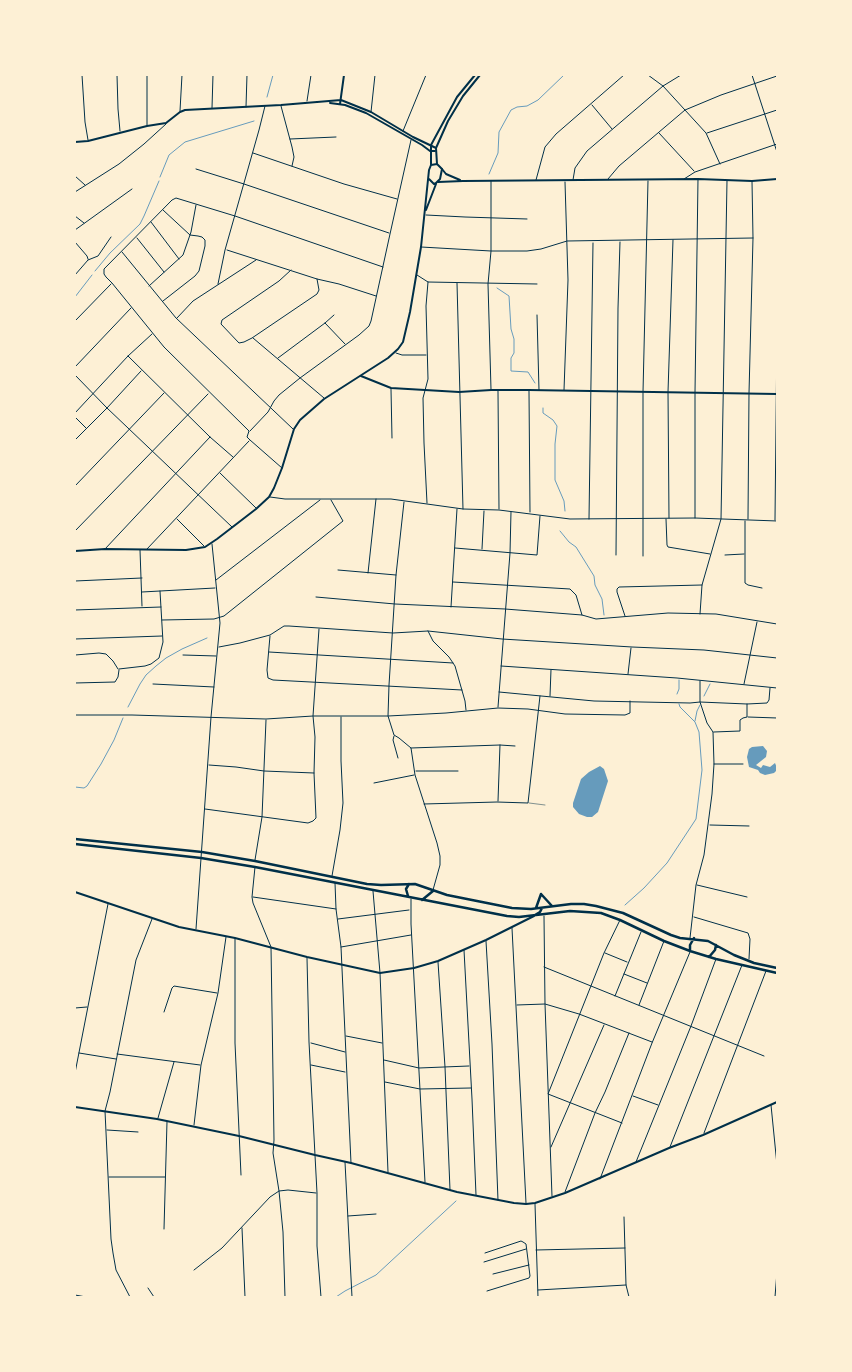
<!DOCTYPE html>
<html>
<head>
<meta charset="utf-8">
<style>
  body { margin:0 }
  #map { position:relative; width:852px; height:1372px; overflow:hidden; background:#fdf0d5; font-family:"PT Serif",serif }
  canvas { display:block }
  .frame { position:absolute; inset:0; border:76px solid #fdf0d5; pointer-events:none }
</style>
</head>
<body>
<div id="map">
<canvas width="852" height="1372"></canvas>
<div class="frame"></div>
</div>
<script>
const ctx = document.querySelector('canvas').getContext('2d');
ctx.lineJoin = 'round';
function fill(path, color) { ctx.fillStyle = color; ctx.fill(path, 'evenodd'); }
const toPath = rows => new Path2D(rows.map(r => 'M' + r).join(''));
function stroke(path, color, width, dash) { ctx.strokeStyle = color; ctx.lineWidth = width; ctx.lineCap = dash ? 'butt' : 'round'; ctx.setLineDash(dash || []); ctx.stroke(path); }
const water = toPath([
  [763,746,767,751,766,757,756,765,761,768,763,765,770,767,775,763,777,768,776,771,774,773,765,775,760,773,758,770,749,767,747,757,749,749,752,747],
  [600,766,604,769,608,781,598,812,592,817,587,817,579,814,573,807,573,803,581,779,589,772]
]);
const stream = toPath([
  [267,97,273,75],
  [489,174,498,153,499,132,511,110,517,107,527,106,538,100,564,75],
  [160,177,169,155,185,142,254,121],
  [95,271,110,253,140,224,144,216,159,181],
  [497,288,509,296,511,329,514,339,514,353,511,358,511,371,528,372,535,383],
  [75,297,92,275],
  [543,408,543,413,553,420,557,426,555,444,555,480,564,501,565,511],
  [560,531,569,542,576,547,594,576,595,585,602,599,604,615],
  [677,694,679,689,679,680],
  [704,696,710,684],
  [128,707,140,684,146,675,156,666,166,658,182,649,207,638],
  [695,721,697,711,700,705],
  [75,787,84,788,87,786,101,764,114,740,123,718],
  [625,905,644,888,667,863,696,819,702,770,699,732,695,722,680,707,679,704],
  [336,1297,345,1291,376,1275,456,1201]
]);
const service = toPath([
  [529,803,545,805]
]);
const minor = toPath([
  [82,75,85,122,88,140],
  [117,75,118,109,120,131],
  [648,75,663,86,706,133,720,164],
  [752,75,777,152],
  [307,101,311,75],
  [592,105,612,129],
  [281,106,292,147,294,157,292,166],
  [246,107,247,75],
  [212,108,213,75],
  [180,111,182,75],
  [371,112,375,75],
  [147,125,147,75],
  [403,131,426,75],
  [659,133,694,171],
  [707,133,777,110],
  [290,139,336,137],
  [253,153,344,184,397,199],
  [196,169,244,184,389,233],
  [75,176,85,185],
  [608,179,619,166,685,110,721,95,777,76],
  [684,179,695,172,777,144],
  [536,180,545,147,556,134,624,75],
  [573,180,575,168,587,151,663,86,681,75],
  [491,181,491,251,488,284,491,389],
  [75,192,119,164,144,144,166,124],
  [426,215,465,217,527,219],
  [75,216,84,223],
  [151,222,179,259],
  [75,230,132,189],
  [137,238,164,272],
  [75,242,87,256,88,259],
  [421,247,491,251,527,251,541,249,567,241,753,238],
  [227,250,317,279,339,284,376,296],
  [122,252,176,318,293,429],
  [88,260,98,256,111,237],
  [291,270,279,281,222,320,221,324,239,343,244,342,252,338,317,294,319,290,317,279],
  [75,275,88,260],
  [417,275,428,282,537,284],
  [457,283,463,509],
  [218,284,225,250,259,130,265,106],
  [149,286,183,255,191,232,196,205],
  [163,301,195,276,199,271,205,246,205,240,202,237,198,236,190,235,163,210],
  [537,315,539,390],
  [177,318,193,301,256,260],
  [75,321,111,284],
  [325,323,345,344],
  [253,338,324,398],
  [396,353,402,355,426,355],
  [128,356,210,437,233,457],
  [278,358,325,323,334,315],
  [75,367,131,308],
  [75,375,107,408,232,527],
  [391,389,392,438],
  [564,390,568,280,565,182],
  [498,391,499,509],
  [529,391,530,512],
  [75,413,128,356,152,334],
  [75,417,86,428],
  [250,431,268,412,274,401,279,395,300,378,359,335,369,326,371,321,390,234,411,140],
  [75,440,107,408,141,371],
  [282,468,250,440,247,437,249,431,164,347,112,283,106,277,104,274,104,269,172,200,176,198,235,216,383,267],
  [220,473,256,508],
  [75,486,164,393],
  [270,497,285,499,391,499,463,509,499,510,570,519,695,518,777,521],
  [404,502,396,575,389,685,388,716,394,735,399,738,411,748,415,775,437,843,440,856,440,865,433,890],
  [427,503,424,443,423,398,428,379,426,306,428,282],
  [669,518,668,392,673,240],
  [695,518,695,392,698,179],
  [177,519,204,546],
  [589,519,593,243],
  [666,519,667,545,668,547,710,554],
  [748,519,749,393,753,238,752,181],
  [775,520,777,331],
  [745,521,745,583,748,585,762,588],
  [75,531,208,394],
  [455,548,537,555,540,516],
  [105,549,210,437],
  [147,549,249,441],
  [482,549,484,511],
  [140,550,142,606],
  [616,555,618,308,620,242],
  [725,555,744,554],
  [643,556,643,392,648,181],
  [338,570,396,575],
  [368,573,376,499],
  [216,580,320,500],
  [75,581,142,578],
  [453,582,570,589,576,595,582,615],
  [142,592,215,588],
  [316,597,395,604,505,609,582,615,596,619,668,613,716,614,777,624],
  [451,607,457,509],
  [75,610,161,607],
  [700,614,702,585,721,519,727,181],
  [625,616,617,592,617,589,619,587,702,585],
  [162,620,214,619,224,616,343,521,331,500],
  [428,631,433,641,449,657,455,666,465,701,466,710],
  [270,636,267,670,268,678,273,680,462,690],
  [75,639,162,636],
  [219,647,240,643,270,635,284,626,289,626,393,633,428,631,502,639,632,647,704,650,777,658],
  [269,652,453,663],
  [75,655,99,653,106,654,113,661,118,669],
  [183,655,216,656],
  [501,666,677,678,777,688],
  [119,669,145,666,151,664,159,658,163,642,160,591],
  [628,674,631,648],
  [700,681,700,702,707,723,713,732],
  [75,683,115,682,118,677,119,670],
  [153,684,214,687],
  [744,684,757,622],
  [499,692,594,701,690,703,700,702,747,704,767,703,769,700,770,688],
  [550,696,551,670],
  [498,707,510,553,511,512],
  [75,715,132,715,266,719,313,716,388,716,446,713,498,708,528,709,565,714,625,715,630,713,630,701],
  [748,717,777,718],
  [714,732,740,731,740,720,743,718,747,717,747,704],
  [394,736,393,740,398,758],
  [411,748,500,745,515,746],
  [714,764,743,764],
  [209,765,236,767,264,771,314,773],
  [416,771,458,771],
  [374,783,414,775],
  [498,801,500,745],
  [424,804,497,802,528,803,540,696],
  [205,809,308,823,313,821,316,818,314,773,315,737,313,716,319,629],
  [710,825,749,826],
  [255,860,262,817,266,720],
  [255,867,252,897,253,903,271,947,274,1140,273,1153,279,1191,283,1232,285,1297],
  [332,876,340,830,343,803,341,761,341,717],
  [335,883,336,909,341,947,351,1163],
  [697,885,747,897],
  [373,891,380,973,388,1172],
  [253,897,336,909],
  [411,899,411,924,425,1182],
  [544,916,545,1004,552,1196],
  [694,917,748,933,750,939,749,959],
  [338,919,409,910],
  [620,920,604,953,548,1094,622,1123],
  [512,928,526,1203],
  [196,929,211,717,220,623,212,544],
  [690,938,696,885,704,855,712,794,714,764,713,732],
  [235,939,235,1043,241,1175],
  [486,941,492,1044,498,1200],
  [341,947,411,935],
  [464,950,472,1099,476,1195],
  [605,953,627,962],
  [307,958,309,1042,317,1193,317,1246,321,1297],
  [438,962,445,1067,450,1190],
  [544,967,764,1056],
  [624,974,647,983],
  [615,996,641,932],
  [517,1005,545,1004,579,1014,652,1042],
  [639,1005,664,941],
  [75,1008,87,1007],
  [164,1012,172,988,174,986,217,993],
  [346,1036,382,1043],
  [311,1043,345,1052],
  [79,1053,116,1059],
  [117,1054,200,1065],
  [384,1060,419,1068,469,1066],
  [311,1065,345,1072],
  [75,1073,108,904],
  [385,1082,420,1089,471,1088],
  [633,1096,658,1105],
  [771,1105,777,1165],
  [158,1118,174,1062],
  [194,1125,201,1065,218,993,226,937],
  [107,1130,138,1132],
  [704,1133,766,971],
  [551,1147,604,1025],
  [670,1147,742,965],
  [345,1162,352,1297],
  [636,1162,691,1026,716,959],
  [109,1177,165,1177],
  [600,1179,652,1043,690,952],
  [565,1192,595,1113,605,1092,629,1033],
  [535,1204,538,1297],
  [348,1216,376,1214],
  [624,1217,626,1285,629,1297],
  [242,1228,245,1297],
  [164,1229,167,1122],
  [536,1250,625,1248],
  [485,1253,521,1241,523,1242,526,1244,530,1276,529,1278,487,1291],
  [484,1262,526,1249],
  [194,1270,222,1248,270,1197,279,1191,288,1190,316,1193],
  [493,1274,529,1265],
  [148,1288,154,1297],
  [538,1290,626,1285],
  [75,1295,86,1297],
  [130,1297,116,1270,113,1253,111,1239,105,1111,110,1092,136,960,152,919],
  [775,1297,777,1272]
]);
const tertiary = toPath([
  [330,103,345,105,366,113,422,145,430,151,435,151],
  [340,104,344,75],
  [75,142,88,141,147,126,166,123,180,112,185,110,281,105,341,100,371,112,413,137,436,148],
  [442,169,446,174,460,180],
  [438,182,463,181,698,179,752,181,777,179],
  [361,376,391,388,459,392,491,390,529,390,777,394],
  [75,892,179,927,235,938,307,957,380,973,414,968,438,961,486,940,534,916],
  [75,1107,157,1119,239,1136,315,1155,351,1163,457,1192,514,1203,526,1204,535,1203,565,1193,669,1148,703,1135,777,1102]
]);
const secondary = toPath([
  [437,164,436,148,448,121,463,96,480,75],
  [431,165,431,145,457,97,475,75],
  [426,210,436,184],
  [75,551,105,549,186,550,205,547,217,539,256,509,269,497,274,488,282,468,294,429,300,420,324,399,388,358,398,349,403,342,410,312,421,247,429,170,431,165,437,164,442,169,440,179,436,183,434,184,429,179]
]);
const primary = toPath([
  [75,839,202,852,255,861,367,884,381,885,415,884,447,895,512,908,531,909,571,904,584,904,596,906,623,913,671,935,680,938,708,941,734,955,754,963,777,968],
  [75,844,201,858,255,867,507,916,519,917,570,911,601,913,620,920,664,941,690,951,716,959,777,973],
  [541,894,552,906],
  [408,896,406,889,409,884],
  [422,900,433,891],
  [536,908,541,894],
  [535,915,540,912,542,908],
  [690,951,690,945,694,938],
  [709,957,715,950,716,945]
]);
fill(water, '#669bbc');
stroke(stream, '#669bbc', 1);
stroke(service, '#003049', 0.5);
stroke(minor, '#003049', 1);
stroke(tertiary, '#003049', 2);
stroke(secondary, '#003049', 2);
stroke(primary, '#003049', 2.5);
</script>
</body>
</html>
